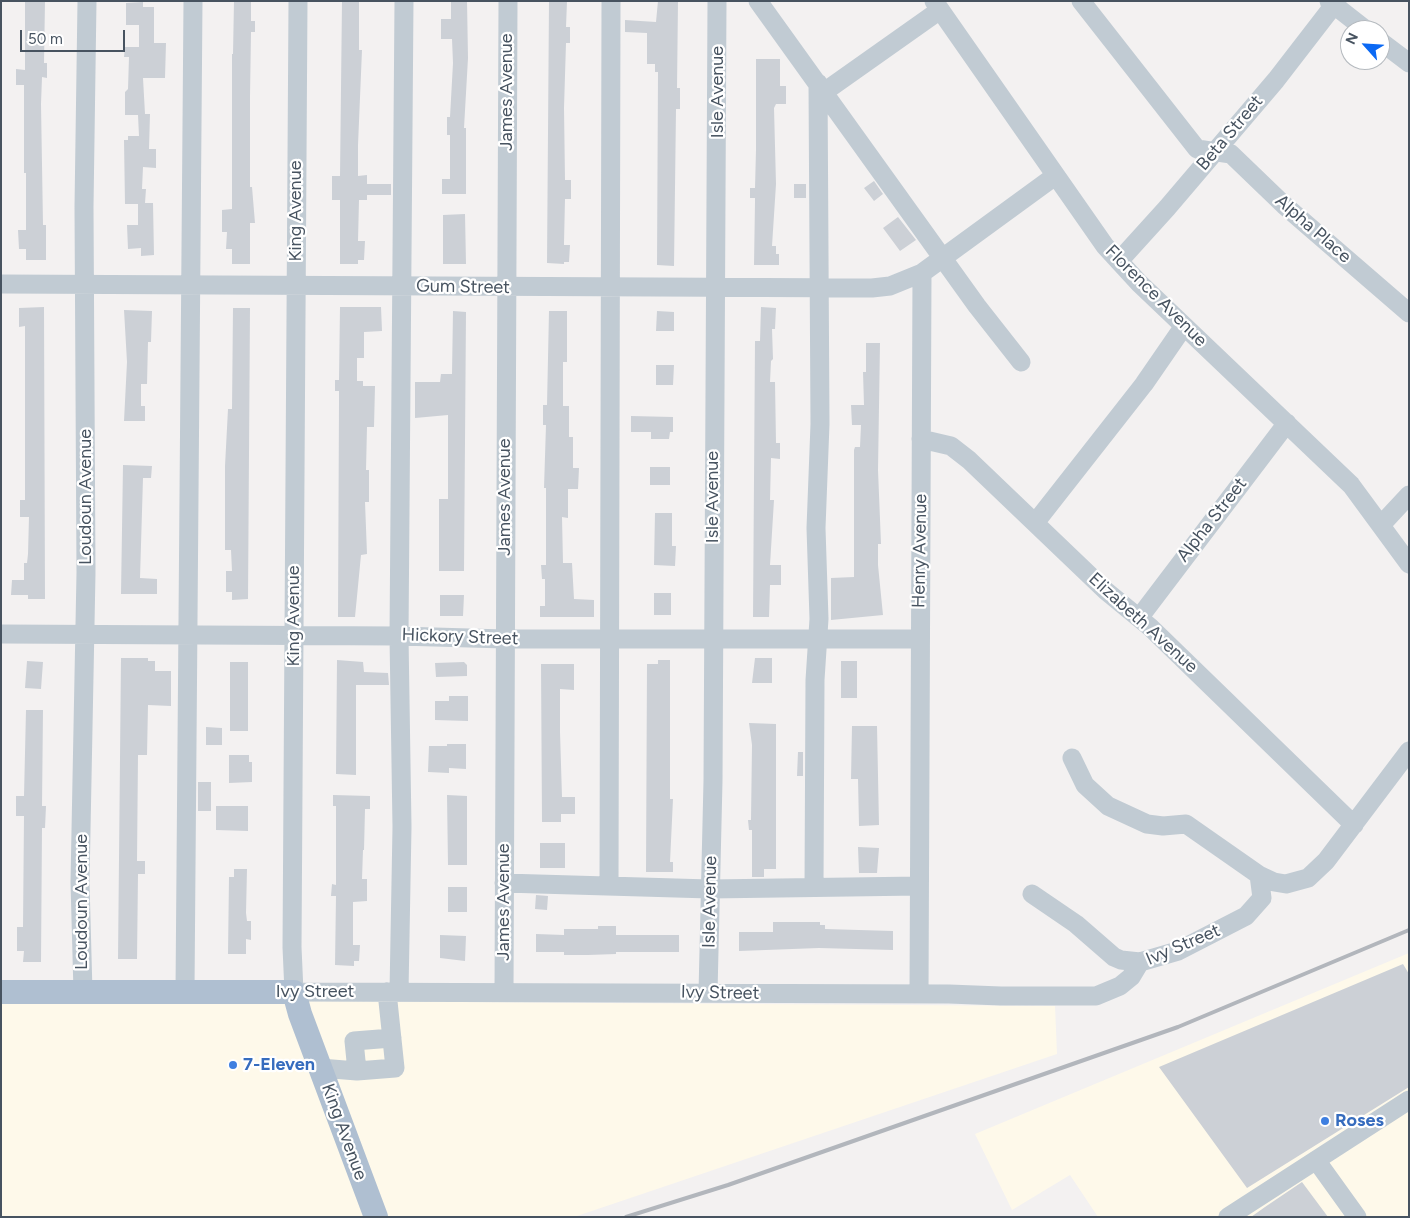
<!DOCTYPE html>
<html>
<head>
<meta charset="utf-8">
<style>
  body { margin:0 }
  #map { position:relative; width:1410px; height:1218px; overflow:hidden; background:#f3f1f1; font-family:Figtree,sans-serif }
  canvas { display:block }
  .frame { position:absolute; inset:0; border:2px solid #475360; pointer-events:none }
  .north { position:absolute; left:1340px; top:20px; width:50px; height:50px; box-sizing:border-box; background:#fff; border:1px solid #b5babf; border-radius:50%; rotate:296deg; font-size:14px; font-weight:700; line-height:20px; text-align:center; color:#475360 }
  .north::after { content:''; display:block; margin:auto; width:18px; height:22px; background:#0b69f4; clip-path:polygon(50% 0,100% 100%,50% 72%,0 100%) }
  .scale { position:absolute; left:20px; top:30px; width:105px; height:22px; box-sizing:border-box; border:2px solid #475360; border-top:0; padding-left:6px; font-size:15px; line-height:18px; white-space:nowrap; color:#475360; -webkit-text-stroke:4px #fff; paint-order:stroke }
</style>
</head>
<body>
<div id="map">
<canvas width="1410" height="1218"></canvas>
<div class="frame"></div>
<div class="north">N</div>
<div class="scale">50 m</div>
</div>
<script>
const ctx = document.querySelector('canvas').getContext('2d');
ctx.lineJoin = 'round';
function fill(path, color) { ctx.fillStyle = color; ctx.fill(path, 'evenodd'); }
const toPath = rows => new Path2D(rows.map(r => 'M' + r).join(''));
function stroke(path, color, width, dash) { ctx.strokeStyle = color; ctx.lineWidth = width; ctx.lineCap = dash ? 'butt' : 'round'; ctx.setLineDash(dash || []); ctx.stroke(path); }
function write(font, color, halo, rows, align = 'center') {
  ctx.font = font + ' Figtree,sans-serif'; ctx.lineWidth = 4.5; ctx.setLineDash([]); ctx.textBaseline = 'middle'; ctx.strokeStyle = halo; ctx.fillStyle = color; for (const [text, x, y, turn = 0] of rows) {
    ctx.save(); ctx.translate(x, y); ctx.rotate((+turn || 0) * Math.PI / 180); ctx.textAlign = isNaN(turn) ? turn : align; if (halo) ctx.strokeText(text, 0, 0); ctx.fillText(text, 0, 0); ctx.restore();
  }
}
const commercial = toPath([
  [1409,953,1409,1217,1098,1217,1070,1175,1012,1210,975,1134],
  [1,999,1055,1006,1057,1054,574,1217,1,1217]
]);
const building = toPath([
  [25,1,45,1,44,63,47,63,47,78,42,77,41,104,43,225,46,225,46,260,26,260,26,249,19,249,18,230,26,230,26,173,24,173,24,85,16,85,16,69,25,70],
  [234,1,251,1,251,21,255,21,255,32,251,32,250,96,250,187,252,187,255,223,250,223,250,264,232,264,232,249,226,249,227,232,222,232,222,210,232,209,232,54,233,54],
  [342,1,359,1,359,50,362,50,358,145,358,176,367,175,367,184,391,184,391,195,367,195,367,200,359,200,358,241,365,241,364,260,358,260,358,264,340,264,340,200,332,200,332,176,340,176],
  [451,1,467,1,468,58,464,128,466,128,466,194,442,194,442,179,450,179,450,135,447,135,447,117,450,117,453,63,452,39,441,39,441,19,451,19],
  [549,1,567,1,566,27,570,27,570,43,566,43,564,108,565,180,571,180,571,199,565,199,564,243,564,245,570,245,569,262,564,262,564,264,547,263],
  [658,1,678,1,677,88,680,88,680,109,676,109,674,266,657,265,658,72,655,72,655,64,647,64,647,33,625,32,625,20,656,22],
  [143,2,143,7,154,7,154,43,166,43,165,78,143,78,145,114,150,114,149,149,156,149,156,168,143,167,142,189,146,189,145,203,153,203,154,255,141,256,141,248,128,249,127,225,138,225,138,204,125,204,124,140,128,140,128,136,139,136,138,115,125,115,125,92,128,89,129,57,124,57,125,47,139,47,139,25,126,25,126,3],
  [756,59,780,59,780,86,786,86,786,104,776,104,774,108,776,184,772,246,776,246,776,254,779,254,779,265,754,265,755,202,755,198,750,198,750,188,755,188,756,150],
  [874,181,883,194,874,201,864,188],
  [794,184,806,184,806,198,794,198],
  [465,214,466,264,443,264,443,215],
  [898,217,916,240,900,251,883,228],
  [44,307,45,599,28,599,28,595,11,595,12,580,24,580,24,563,27,563,28,554,29,517,20,517,20,500,25,500,25,326,19,327,19,308],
  [340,307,381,307,382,331,364,332,364,358,357,358,357,381,363,381,363,386,375,386,374,427,367,427,366,470,369,470,369,502,365,502,367,554,361,555,355,617,338,617,339,402,339,391,335,391,335,380,339,380],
  [761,307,776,308,775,329,772,329,773,359,771,361,770,382,775,382,776,443,780,443,780,459,771,458,770,500,774,500,770,565,781,565,781,585,770,585,769,617,753,617,755,341,760,341],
  [233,308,250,308,248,599,232,600,232,592,226,592,226,571,232,571,231,550,225,550,225,466,228,409,232,409],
  [124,310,152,311,151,342,148,342,147,384,141,384,141,406,145,406,145,421,124,421,127,362],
  [453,311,466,312,464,571,439,571,439,499,448,499,448,415,415,418,415,382,440,382,441,374,452,374],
  [549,311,567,311,567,362,563,362,563,406,569,406,569,437,573,437,573,468,579,468,578,489,568,489,568,518,562,517,563,563,572,563,574,599,594,600,594,617,540,617,540,606,545,606,545,579,542,579,541,565,546,565,546,488,544,488,546,425,543,425,543,405,547,405],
  [657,311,674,312,674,331,656,331],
  [866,343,880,343,878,470,881,544,878,544,878,565,883,615,831,620,831,578,854,577,854,450,855,447,860,447,861,425,852,425,851,405,864,405,863,372,866,372],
  [656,365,674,365,673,385,656,385],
  [631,416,673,417,673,432,670,432,669,439,651,439,651,432,631,432],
  [123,465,152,466,151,478,143,478,140,578,157,579,157,594,121,594],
  [650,467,670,467,670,485,650,485],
  [655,513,672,513,672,546,676,546,675,566,654,565],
  [654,593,671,593,671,615,654,615],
  [440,595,464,595,463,616,440,616],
  [121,658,148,658,148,661,155,661,155,671,171,671,171,706,148,705,147,755,138,755,137,861,145,861,145,874,138,874,137,959,118,959],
  [755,658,772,658,772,683,752,683],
  [337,660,363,662,364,672,388,673,389,685,356,685,356,775,336,774],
  [658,660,670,660,670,799,673,799,670,862,673,862,673,872,646,872,647,664,658,664],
  [27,661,43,662,41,689,25,688],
  [841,661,857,661,857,698,841,698],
  [230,662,248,662,248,731,230,731],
  [464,662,467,665,467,676,436,677,435,663],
  [541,664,574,664,574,690,560,689,560,732,562,797,575,797,575,814,561,814,561,822,542,822],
  [449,696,468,696,468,721,435,720,435,701,449,701],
  [26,710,43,710,42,806,46,806,45,828,42,828,41,962,23,962,24,951,17,951,17,927,23,927,24,816,16,816,16,796,24,796],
  [749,723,776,724,776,869,764,869,764,877,752,877,752,830,749,830,748,820,751,820,752,745],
  [852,726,877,726,879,825,859,826,858,779,851,779],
  [206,727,222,728,222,745,206,745],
  [447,744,466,744,466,769,449,768,449,773,428,772,429,746,447,746],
  [798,752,803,752,803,776,797,776],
  [229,755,249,755,249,762,252,762,252,782,229,783],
  [198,782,211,782,211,811,198,811],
  [333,795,370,796,370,809,365,809,364,850,363,850,362,879,367,879,367,901,353,902,353,945,360,945,359,961,354,961,354,966,335,965,336,896,331,896,332,884,336,885,336,806,333,806],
  [447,795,467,796,467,865,448,865],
  [216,806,248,806,248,831,216,830],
  [540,843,565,843,565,868,540,868],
  [858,847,879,848,877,873,859,873],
  [234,869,247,869,246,913,247,921,251,921,251,940,246,939,246,954,228,954,229,877,234,877],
  [448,887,467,887,467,912,448,912],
  [536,895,548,896,547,910,535,909],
  [773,922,820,922,820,925,825,925,825,929,893,931,893,950,819,948,739,951,739,932,773,932],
  [598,926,616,926,616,935,679,935,679,952,616,952,616,954,588,955,564,955,564,952,536,952,536,934,564,935,564,929,598,929],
  [440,935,466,936,465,961,440,958],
  [1403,964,1409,974,1409,1087,1247,1188,1159,1067],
  [1302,1182,1328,1217,1251,1217,1265,1207]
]);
const minor = toPath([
  [298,1,292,947,294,992,949,994,1001,996,1096,996,1120,986,1131,977,1140,962,1178,951,1246,916,1262,898,1259,875],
  [758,1,977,306,1021,362],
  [934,1,1105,246,1139,283,1351,485,1409,564],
  [1081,1,1197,149,1231,154,1284,205,1409,313],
  [1329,1,1366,30],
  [1380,41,1409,63],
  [824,92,940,10],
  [1119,261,1167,208,1276,80,1337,1],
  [1,284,872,288,890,286,922,273,1055,176],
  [921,439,951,446,969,460,1106,591,1150,627,1354,825],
  [1035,523,1144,384,1184,326],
  [1381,525,1409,495],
  [1139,618,1287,423],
  [1,634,399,636,505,639,919,639],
  [1072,758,1085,785,1108,806,1147,824,1163,826,1186,824,1259,875,1274,882,1286,884,1308,878,1326,861,1409,751],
  [504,883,710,889,919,886],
  [609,886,611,1],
  [814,887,815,680,819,619,816,528,820,424,818,83],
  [1032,894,1076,924,1114,957,1121,960,1140,962],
  [83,992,80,882,86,573,84,207,87,1],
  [185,992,193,1],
  [399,992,402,827,399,636,404,1],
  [504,992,508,1],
  [708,993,713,781,717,1],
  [919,994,922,273],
  [320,1068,357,1071,395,1068,387,992],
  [357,1071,354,1041,392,1038],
  [1316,1160,1357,1217],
  [1228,1217,1409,1100]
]);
const major = toPath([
  [1,992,294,992,300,1014,376,1217]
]);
const rail = toPath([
  [626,1217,728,1185,1178,1027,1409,930]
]);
const markers = [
  [233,1065,5,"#3f7fe0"],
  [1325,1121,5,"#3f7fe0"]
];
const streetNames = [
  ["James Avenue",507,92,-90],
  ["Isle Avenue",718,92,-90],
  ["Beta Street",1230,133,-50],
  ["King Avenue",296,211,-90],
  ["Alpha Place",1313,229,41],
  ["Gum Street",463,287,1],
  ["Florence Avenue",1156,296,45],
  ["Loudoun Avenue",86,497,-90],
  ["James Avenue",505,497,-90],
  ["Isle Avenue",713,497,-90],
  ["Alpha Street",1212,520,-52],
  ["Henry Avenue",920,551,-89],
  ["King Avenue",294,616,-90],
  ["Elizabeth Avenue",1143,623,42],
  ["Hickory Street",460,637,2],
  ["Loudoun Avenue",82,902,-90],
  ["James Avenue",504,902,-90],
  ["Isle Avenue",710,902,-89],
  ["Ivy Street",1183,945,-23],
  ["Ivy Street",315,992],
  ["Ivy Street",720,993,1],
  ["King Avenue",344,1132,70]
];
const shopNames = [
  ["7-Eleven",243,1065],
  ["Roses",1335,1121]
];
fill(commercial, '#fef9ea');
fill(building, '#ccd0d6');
stroke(minor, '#c1cbd3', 19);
stroke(major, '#afbfd1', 24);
stroke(rail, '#b2b6bc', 4);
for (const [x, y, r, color] of markers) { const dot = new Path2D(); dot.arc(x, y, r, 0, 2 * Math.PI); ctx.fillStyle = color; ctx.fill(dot); stroke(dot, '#fff', 2); }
write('18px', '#475360', '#fff', streetNames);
write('bold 18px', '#366cbe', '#fff', shopNames, 'left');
</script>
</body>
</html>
